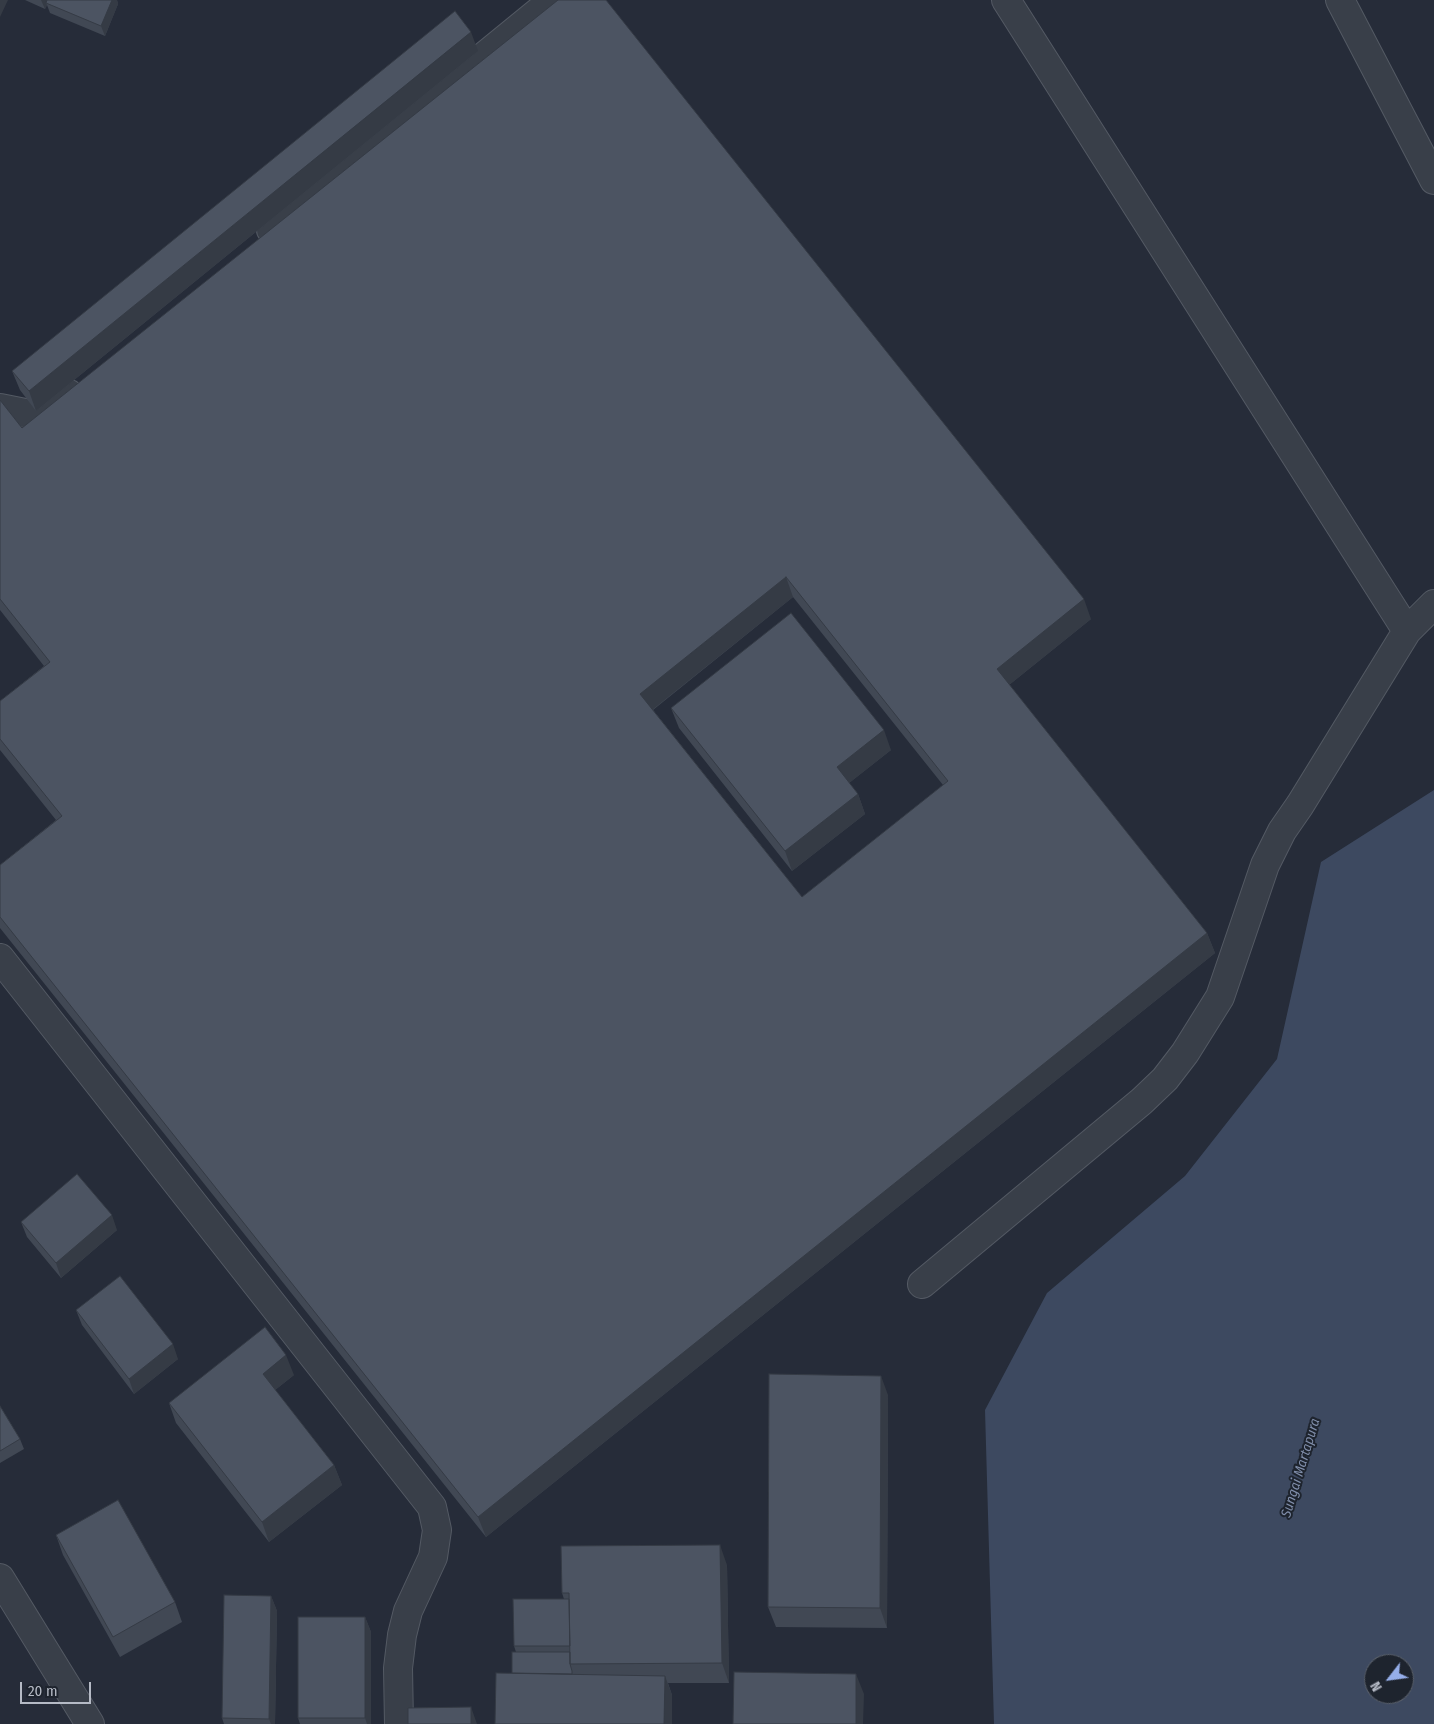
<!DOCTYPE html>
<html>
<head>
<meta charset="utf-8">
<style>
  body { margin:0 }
  #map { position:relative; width:1434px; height:1724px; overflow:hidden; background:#262c39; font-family:"Fira Sans Condensed",sans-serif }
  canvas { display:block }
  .north { position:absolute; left:1364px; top:1654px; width:50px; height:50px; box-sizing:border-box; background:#1e242e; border:1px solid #5a606a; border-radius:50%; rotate:240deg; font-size:14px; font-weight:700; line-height:20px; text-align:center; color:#b5bac5 }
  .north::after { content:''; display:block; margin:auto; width:18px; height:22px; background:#95aeea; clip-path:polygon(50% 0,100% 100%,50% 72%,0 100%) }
  .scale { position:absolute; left:20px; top:1682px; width:71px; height:22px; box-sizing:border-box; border:2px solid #b5bac5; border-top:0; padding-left:6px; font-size:15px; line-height:18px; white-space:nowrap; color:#b5bac5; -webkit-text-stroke:4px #1e242e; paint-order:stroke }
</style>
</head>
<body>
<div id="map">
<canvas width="1434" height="1724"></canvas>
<div class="north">N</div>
<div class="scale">20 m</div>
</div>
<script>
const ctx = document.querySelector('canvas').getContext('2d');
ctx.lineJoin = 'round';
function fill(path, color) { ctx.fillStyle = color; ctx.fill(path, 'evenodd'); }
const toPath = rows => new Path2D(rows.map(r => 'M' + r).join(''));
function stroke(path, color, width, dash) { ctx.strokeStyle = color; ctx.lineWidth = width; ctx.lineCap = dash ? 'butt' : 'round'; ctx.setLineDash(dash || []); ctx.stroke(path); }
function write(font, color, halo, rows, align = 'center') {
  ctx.font = font + ' "Fira Sans Condensed",sans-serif'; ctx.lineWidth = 4; ctx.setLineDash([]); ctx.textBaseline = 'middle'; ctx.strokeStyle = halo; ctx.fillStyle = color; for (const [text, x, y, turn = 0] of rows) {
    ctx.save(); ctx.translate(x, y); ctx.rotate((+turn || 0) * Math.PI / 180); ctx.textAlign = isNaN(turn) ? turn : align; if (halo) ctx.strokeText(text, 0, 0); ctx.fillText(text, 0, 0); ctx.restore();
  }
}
const water = toPath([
  [1434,790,1434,1724,994,1724,985,1410,1047,1293,1185,1176,1277,1059,1321,862],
  [1374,1664,1404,1664,1404,1694,1374,1694]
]);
const minor = toPath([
  [1006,0,1407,631],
  [1340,0,1434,180],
  [271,230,553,0],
  [0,408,35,415,40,415,46,412,69,394],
  [0,958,432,1507,437,1530,433,1557,408,1611,402,1635,398,1668,399,1724],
  [922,1284,1142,1101,1165,1079,1185,1053,1220,997,1265,865,1282,831,1300,805,1407,631,1434,604],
  [0,1578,90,1724]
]);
const wall = toPath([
  [25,0,117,0,118,4,105,36,50,13,47,5,45,9],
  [478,51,36,411,20,390,12,371],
  [0,400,22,428,1091,619,1009,685,1207,933,1215,953,486,1537,0,928,0,865,56,820,0,750,0,701,44,666,0,610],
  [793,597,943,785,802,897,653,710],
  [671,708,891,750,849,783,858,794,865,814,792,871,679,728],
  [21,1222,117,1230,61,1278,27,1237],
  [76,1310,178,1359,134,1394,82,1325],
  [294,1375,275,1390,334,1465,342,1485,269,1542,176,1423,169,1403],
  [888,1395,887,1628,776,1627,768,1607],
  [0,1406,20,1439,24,1449,0,1463],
  [56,1535,175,1602,182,1622,120,1657,63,1555],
  [727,1565,729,1683,668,1683,672,1695,512,1673,516,1652,514,1646,564,1599,562,1593],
  [271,1596,277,1611,275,1724,224,1724,222,1718],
  [365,1617,371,1632,371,1724,300,1724,298,1718]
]);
const shadedWall = toPath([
  [0,0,8,0,0,17],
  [41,0,49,0,46,3,47,5,45,9],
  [112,0,117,0,118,4,105,36,101,26],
  [471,32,478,51,36,411,29,391],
  [786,577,793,597,647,714,640,694],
  [1084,599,1091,619,1004,689,997,669],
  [884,730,891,750,844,787,837,767],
  [858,794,865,814,792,871,785,851],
  [1207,933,1215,953,486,1537,478,1517],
  [112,1215,117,1230,61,1278,56,1263],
  [173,1344,178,1359,134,1394,129,1379],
  [286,1355,294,1375,270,1394,263,1374],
  [881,1376,888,1395,887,1628,880,1608],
  [334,1465,342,1485,269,1542,262,1522],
  [720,1545,727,1565,729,1683,722,1663],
  [271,1596,277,1611,275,1724,271,1724,269,1719],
  [365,1617,371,1632,371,1724,367,1724,365,1718],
  [856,1674,864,1694,863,1724,856,1724],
  [665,1676,672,1695,672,1724,664,1724],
  [471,1707,477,1724,471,1724]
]);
const building = toPath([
  [47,0,112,0,101,26,46,3,47,0],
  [558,0,606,0,1084,599,997,669,1207,933,478,1517,0,917,0,865,62,816,0,739,0,701,50,662,0,599,0,400,22,428,558,0],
  [786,577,948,781,802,897,640,694,786,577],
  [455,11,471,32,29,391,12,371,455,11],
  [791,613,884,730,837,767,858,794,785,851,671,708,791,613],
  [77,1174,112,1215,56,1263,21,1222,77,1174],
  [120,1276,173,1344,129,1379,76,1310,120,1276],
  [265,1327,286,1355,263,1374,334,1465,262,1522,169,1403,265,1327],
  [769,1374,881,1376,880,1608,768,1607,769,1374],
  [0,1406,20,1439,0,1451,0,1406],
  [118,1500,175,1602,113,1637,56,1535,118,1500],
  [720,1545,722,1663,570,1664,569,1593,562,1593,561,1546,720,1545],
  [224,1595,271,1596,269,1719,222,1718,224,1595],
  [513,1599,569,1599,570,1646,514,1646,513,1599],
  [298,1617,365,1617,365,1718,298,1718,298,1617],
  [512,1652,570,1652,570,1664,572,1671,572,1674,512,1673,512,1652],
  [734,1672,856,1674,856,1724,733,1724,734,1672],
  [496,1673,665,1676,664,1724,495,1724,496,1673],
  [471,1707,471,1724,408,1724,408,1708,471,1707]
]);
const waterNames = [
  ["Sungai Martapura",1301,1468,-73]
];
fill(water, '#3d4960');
stroke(minor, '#545a64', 30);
stroke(minor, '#393f49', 28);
fill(wall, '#414854');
fill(shadedWall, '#353b45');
fill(building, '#4c5462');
stroke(building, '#353b45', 1);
write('italic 14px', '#808eaa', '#1e242e', waterNames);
</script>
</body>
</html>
